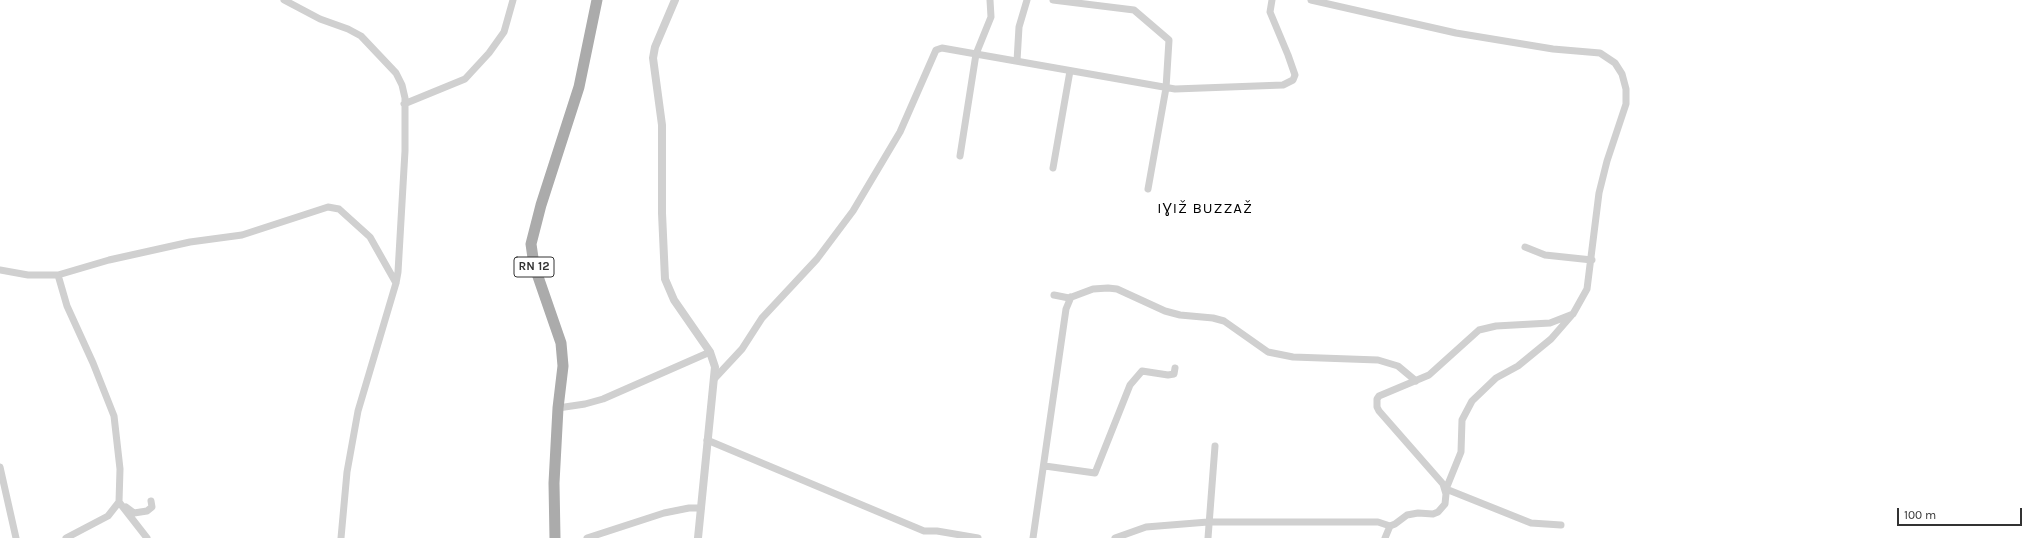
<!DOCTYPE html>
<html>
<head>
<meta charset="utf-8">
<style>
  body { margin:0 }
  #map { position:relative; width:2039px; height:538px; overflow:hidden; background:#fff; font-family:Karla,sans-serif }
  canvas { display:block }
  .scale { position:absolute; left:1897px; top:508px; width:125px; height:18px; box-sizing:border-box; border:2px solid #333; border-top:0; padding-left:5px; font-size:12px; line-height:14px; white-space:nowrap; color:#333; -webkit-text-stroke:3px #fff; paint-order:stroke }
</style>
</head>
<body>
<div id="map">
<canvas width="2039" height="538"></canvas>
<div class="scale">100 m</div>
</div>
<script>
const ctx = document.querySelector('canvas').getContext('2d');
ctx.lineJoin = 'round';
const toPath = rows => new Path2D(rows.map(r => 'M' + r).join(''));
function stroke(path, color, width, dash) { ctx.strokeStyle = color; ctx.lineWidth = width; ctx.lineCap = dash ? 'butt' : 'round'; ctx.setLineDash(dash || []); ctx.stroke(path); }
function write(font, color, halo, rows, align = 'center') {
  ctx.font = font + ' Karla,sans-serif'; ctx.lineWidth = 4; ctx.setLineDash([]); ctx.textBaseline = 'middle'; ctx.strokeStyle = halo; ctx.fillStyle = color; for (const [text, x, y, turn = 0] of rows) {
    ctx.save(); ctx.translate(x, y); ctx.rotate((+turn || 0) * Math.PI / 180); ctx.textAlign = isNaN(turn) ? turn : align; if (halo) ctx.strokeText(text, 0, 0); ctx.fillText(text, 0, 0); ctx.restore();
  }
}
const minor = toPath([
  [284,0,320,19,348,29,361,36,396,73,402,85,405,98,405,151,398,272,396,283,358,411,347,472,341,538],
  [1053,0,1134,10,1169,40,1166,88,1148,189],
  [1311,0,1456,33,1553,49,1600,53,1615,63,1622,74,1626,89,1626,104,1607,161,1599,193,1587,289,1573,314,1550,323,1496,326,1479,330,1429,375,1379,396,1377,399,1377,407,1379,411,1443,484,1446,494,1445,504,1438,512,1433,514,1418,513,1407,515,1395,524,1390,526,1385,538],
  [1017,61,1019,27,1027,0],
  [404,104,465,79,489,53,504,32,513,0],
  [960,156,976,54,1175,89,1283,85,1293,80,1295,75,1288,55,1270,12,1272,0],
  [1053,168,1070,71],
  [1525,247,1545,255,1592,260],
  [0,270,28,275,58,275,109,260,190,242,242,235,328,207,339,209,370,237,396,283],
  [58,275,67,306,93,363,114,416,120,469,119,502,108,516,66,538],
  [1054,295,1069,298,1093,289,1108,288,1117,289,1165,311,1180,315,1213,318,1224,321,1268,352,1293,357,1378,360,1398,366,1416,381],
  [715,378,742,349,762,318,817,259,853,211,900,132,936,50,942,48,976,54,991,17,990,0],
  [558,408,585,404,603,399,710,352],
  [707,440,924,531,937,531,978,538],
  [1045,466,1095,473,1130,385,1142,371,1168,375,1174,374,1175,368],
  [0,467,16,538],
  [119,502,147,538],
  [126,507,134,513,147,511,152,507,151,501],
  [1561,525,1531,523,1446,489,1461,452,1462,420,1472,401,1496,378,1518,366,1551,339,1571,316],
  [587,538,664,513,689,508,701,508],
  [1033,538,1066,309,1071,297],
  [1115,538,1146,527,1208,522,1378,522,1390,526],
  [1208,538,1215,446]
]);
const tertiary = toPath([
  [675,0,655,47,653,58,662,125,662,213,665,279,674,300,710,352,715,367,698,538]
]);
const primary = toPath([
  [555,538,554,483,558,408,563,366,561,343,534,265,531,244,541,205,579,87,597,0]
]);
const shields = [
  [534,267,40]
];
const shieldNames = [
  ["RN 12",534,267]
];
const quarterNames = [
  ["IƔIŽ BUZZAŽ",1205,209]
];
stroke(minor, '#d0d0d0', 7);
stroke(tertiary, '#d0d0d0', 8);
stroke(primary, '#ababab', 11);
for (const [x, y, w] of shields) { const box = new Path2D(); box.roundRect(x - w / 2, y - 10, w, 20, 3); ctx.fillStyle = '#fff'; ctx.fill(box); stroke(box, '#333', 1); }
write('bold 12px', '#333', null, shieldNames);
ctx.letterSpacing = '1px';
write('15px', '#000', '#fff', quarterNames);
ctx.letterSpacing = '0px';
</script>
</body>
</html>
